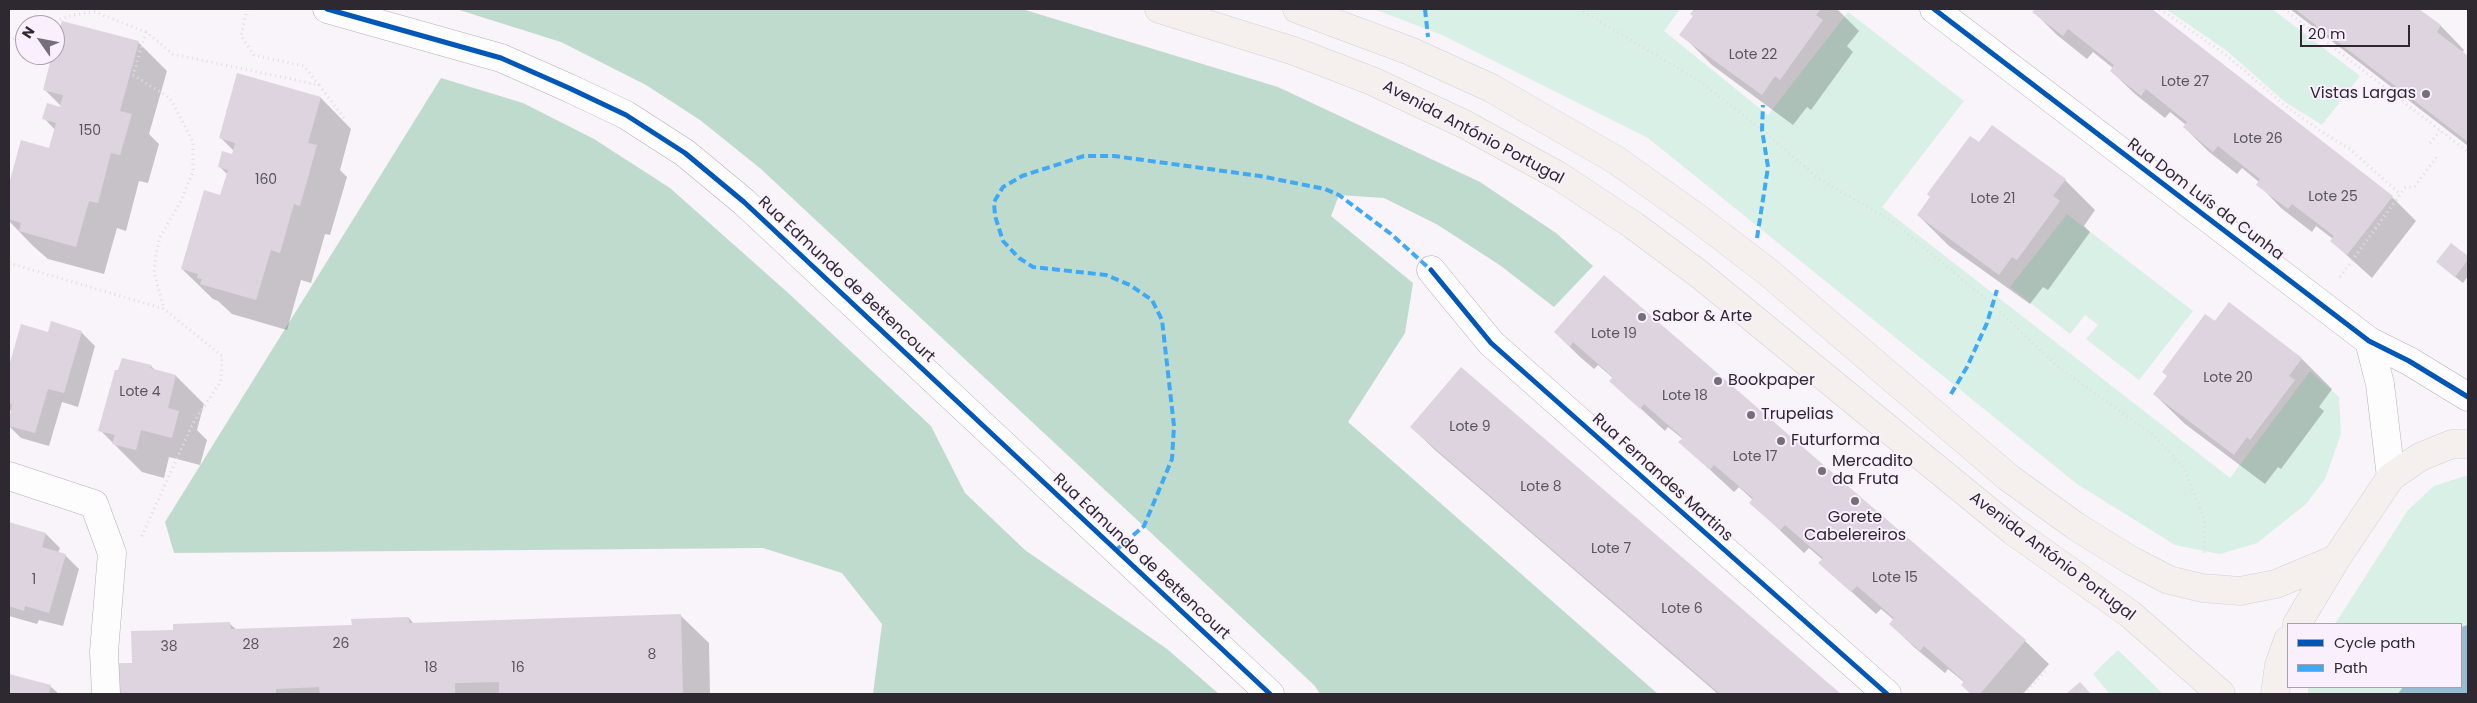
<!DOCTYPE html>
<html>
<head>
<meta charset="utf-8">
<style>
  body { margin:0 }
  #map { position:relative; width:2477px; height:703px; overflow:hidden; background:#f9f3fa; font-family:Poppins,sans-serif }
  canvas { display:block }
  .frame { position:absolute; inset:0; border:10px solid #2e2931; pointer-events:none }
  .legend { position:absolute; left:2287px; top:623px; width:175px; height:65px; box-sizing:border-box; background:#faf0fd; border:1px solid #a8a0ab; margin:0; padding:6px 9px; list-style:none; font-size:15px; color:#2e2931 }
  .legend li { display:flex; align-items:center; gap:10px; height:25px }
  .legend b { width:25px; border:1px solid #a8a0ab }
  .north { position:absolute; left:15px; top:15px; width:50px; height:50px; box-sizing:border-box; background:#faf0fd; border:1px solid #a8a0ab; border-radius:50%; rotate:303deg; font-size:14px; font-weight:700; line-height:20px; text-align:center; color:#2e2931 }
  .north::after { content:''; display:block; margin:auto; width:18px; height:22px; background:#757077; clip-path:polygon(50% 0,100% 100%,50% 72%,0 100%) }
  .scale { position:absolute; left:2300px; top:25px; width:110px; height:22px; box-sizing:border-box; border:2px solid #2e2931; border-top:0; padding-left:6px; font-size:15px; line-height:18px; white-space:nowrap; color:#2e2931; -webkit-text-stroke:4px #faf0fd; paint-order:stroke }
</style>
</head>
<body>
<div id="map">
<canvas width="2477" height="703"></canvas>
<div class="frame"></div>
<ul class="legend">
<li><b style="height:6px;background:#0057b8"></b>Cycle path</li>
<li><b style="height:6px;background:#3fa9f5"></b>Path</li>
</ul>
<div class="north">N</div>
<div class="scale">20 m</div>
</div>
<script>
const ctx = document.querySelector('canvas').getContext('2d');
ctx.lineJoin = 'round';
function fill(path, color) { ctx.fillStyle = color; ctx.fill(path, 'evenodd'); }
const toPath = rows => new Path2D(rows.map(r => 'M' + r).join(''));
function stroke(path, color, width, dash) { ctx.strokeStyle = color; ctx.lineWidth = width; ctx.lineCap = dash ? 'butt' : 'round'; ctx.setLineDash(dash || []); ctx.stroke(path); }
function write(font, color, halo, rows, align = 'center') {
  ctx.font = font + ' Poppins,sans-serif'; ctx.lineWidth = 4; ctx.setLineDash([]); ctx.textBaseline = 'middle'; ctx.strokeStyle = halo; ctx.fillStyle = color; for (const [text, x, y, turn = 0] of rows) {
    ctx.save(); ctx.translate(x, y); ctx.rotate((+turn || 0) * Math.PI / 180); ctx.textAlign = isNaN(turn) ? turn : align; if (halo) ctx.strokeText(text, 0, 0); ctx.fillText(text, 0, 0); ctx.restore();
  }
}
const green = toPath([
  [1374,9,1680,9,1664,31,1768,115,1848,12,1964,101,1882,207,2230,478,2310,371,2339,397,2341,434,2325,479,2306,504,2257,543,2220,554,2175,545,2077,484,1648,138,1442,35],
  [2166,9,2272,9,2360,76,2322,125,2285,102,2227,51],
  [2067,214,2193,311,2139,380,2086,339,2098,325,2085,315,2070,334,2010,287],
  [2465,476,2468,476,2468,694,2308,694,2308,687,2461,687,2461,624,2335,624,2408,510,2434,486],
  [2118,650,2157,688,2163,694,2110,694,2093,674]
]);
const forest = toPath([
  [456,9,1022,9,1278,87,1480,182,1556,233,1593,266,1554,307,1501,266,1438,225,1384,198,1339,195,1331,216,1413,283,1405,333,1348,422,1658,694,1320,694,1315,686,761,169,700,120,646,85,561,42],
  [441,78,523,103,594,139,670,188,786,291,931,426,965,493,1025,550,1167,649,1219,694,873,694,882,624,842,573,763,548,174,553,165,522]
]);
const water = toPath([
  [2468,625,2468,694,2398,694,2403,687,2461,687,2461,627]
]);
const shadow = toPath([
  [1695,9,1837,9,1859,31,1847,46,1853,52,1811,110,1807,107,1793,125,1712,65,1681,34,1694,16,1692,14],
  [2036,9,2150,9,2392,197,2416,221,2372,278,2331,241,2333,239,2316,226,2312,232,2281,208,2258,184,2259,182,2242,168,2237,174,2208,151,2184,127,2186,125,2170,112,2165,118,2135,94,2111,71,2113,68,2093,52,2087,59,2057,35,2034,12],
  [2290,9,2417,9,2441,26,2464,50,2462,53,2468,58,2468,146],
  [138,42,167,71,149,134,159,144,148,183,139,181,126,231,117,228,104,274,48,259,33,246,9,221,9,188,21,141,50,149,55,130,44,118,64,109,44,89,55,50],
  [238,75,321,98,351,129,340,170,347,177,330,235,325,234,311,283,301,280,287,330,232,314,218,301,213,299,182,269,221,196,228,175,219,166,233,156,234,151,221,138],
  [1979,144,2065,180,2095,210,2084,226,2090,232,2048,290,2043,287,2030,304,1949,246,1918,215],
  [2451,244,2468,257,2468,276,2463,283,2445,269],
  [1604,276,2025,641,2049,664,2023,694,1971,694,1962,685,1964,682,1948,669,1945,673,1914,647,1890,624,1894,620,1881,609,1876,614,1820,563,1823,560,1809,548,1804,553,1751,503,1753,500,1739,487,1734,492,1680,442,1683,439,1668,427,1665,431,1611,381,1613,378,1598,365,1594,369,1579,356,1555,332],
  [2229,304,2302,359,2332,389,2319,407,2324,411,2281,469,2278,467,2265,484,2185,424,2154,394],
  [22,326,48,334,81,332,95,346,78,407,62,402,49,446,21,438,9,426,11,411,9,409,9,370],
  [151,366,156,371,176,376,204,404,197,430,207,440,200,465,169,457,164,478,142,472,100,430],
  [1462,369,1839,694,1718,694,1435,450,1411,427],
  [9,523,46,534,60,548,58,553,65,555,79,569,63,626,39,620,37,624,9,616],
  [680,615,709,643,710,694,117,694,133,664,174,631,230,624,237,630,353,627,409,618,414,624],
  [9,675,50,686,59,694,9,694]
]);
const building = toPath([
  [1694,9,1821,9,1816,15,1823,20,1780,80,1775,76,1762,95,1679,35,1693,16,1690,14],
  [2035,9,2152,9,2393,196,2347,255,2330,241,2334,236,2292,204,2288,209,2256,185,2260,179,2218,146,2213,152,2183,127,2187,122,2146,89,2141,96,2110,71,2114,65,2068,29,2063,36,2032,12],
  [2295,9,2419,9,2441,25,2437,32,2468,56,2468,142],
  [62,21,139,41,120,111,132,114,120,155,111,153,98,203,89,201,76,247,19,231,21,223,9,219,9,184,21,140,49,148,56,123,42,119,47,103,60,107,63,95,43,90,52,55,55,55,55,45],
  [237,73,321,97,308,143,317,145,300,206,294,204,280,253,271,250,256,300,200,284,202,279,197,278,198,274,181,269,204,190,220,195,228,170,218,167,222,151,232,154,235,143,219,138],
  [1992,125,2066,179,2053,196,2060,201,2017,260,2012,257,1999,275,1917,215,1930,197,1927,194,1970,136,1979,142],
  [2451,243,2468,256,2468,260,2455,277,2436,262],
  [1604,275,2026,640,1980,694,1971,694,1961,685,1964,681,1924,646,1920,651,1905,638,1889,624,1894,618,1857,586,1851,592,1818,563,1823,558,1785,525,1780,530,1749,503,1753,498,1714,465,1710,470,1678,442,1683,438,1644,404,1640,409,1609,381,1613,377,1573,342,1570,347,1554,332],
  [2229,302,2302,358,2289,376,2295,380,2250,440,2247,437,2234,455,2153,394,2167,376,2162,372,2205,314,2215,321],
  [51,321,82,331,64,393,48,389,35,433,9,426,12,404,9,403,9,366,21,324,48,332],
  [122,358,152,365,150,368,176,375,168,408,179,411,172,438,141,430,136,450,112,444,115,435,98,431,115,370,118,370],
  [1461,367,1531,427,1841,694,1720,694,1410,427],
  [9,522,46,533,42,547,66,554,49,613,25,606,24,611,9,606],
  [681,614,683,694,499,694,499,682,455,683,455,694,320,694,319,687,276,689,276,694,116,694,115,663,132,663,131,631,173,630,173,624,230,622,231,629,352,625,351,619,409,617,409,623],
  [9,674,51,685,49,694,9,694],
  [2080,682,2091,694,2066,694]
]);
const path = toPath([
  [247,9,241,36,254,55,304,66,319,85],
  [1579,9,1701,82,1762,130,1818,178,1893,222,1993,305,2058,367,2152,434,2183,466,2205,521,2204,555],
  [2160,9,2225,54,2283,104,2322,132,2350,149,2400,194],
  [2284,9,2468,152],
  [46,25,73,15,95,12,146,32,173,54,319,85,344,118],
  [146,32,133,75,170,98,193,142,193,171,181,201,160,237,156,254,154,272,164,309],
  [9,38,11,40,25,34],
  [2430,143,2440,131],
  [9,263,164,309,222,356,221,381,193,423,141,538],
  [2340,277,2405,188,2415,186,2438,155],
  [2024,694,2045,671]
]);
const minor = toPath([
  [327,9,501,58,569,88,626,115,685,153,744,202,1270,694],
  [1934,9,2369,341,2409,361,2468,397],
  [1431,270,1491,343,1887,694],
  [2369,341,2380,384,2391,477],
  [9,476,94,504,112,553,104,652,106,694]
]);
const primary = toPath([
  [1159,9,1294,51,1372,81,1464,124,1559,176,1633,225,1699,274,2013,531,2130,614,2221,694],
  [1297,9,1410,51,1491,88,1616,160,1696,217,1768,272,2009,478,2077,527,2132,561,2169,580,2202,588,2240,591,2276,584,2336,559],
  [2297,624,2336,559,2391,477,2420,457,2452,444,2468,444],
  [2275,694,2279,665,2288,640]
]);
const quiet = toPath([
  [1425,9,1428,37],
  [1757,238,1768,167,1762,130,1763,105],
  [1951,394,1967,367,1987,323,1997,290],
  [1115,551,1144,526,1172,459,1174,426,1162,320,1152,300,1130,285,1106,275,1033,267,1019,258,1003,241,995,216,994,202,1003,187,1022,176,1084,156,1114,156,1260,176,1325,189,1339,195,1391,234,1431,270]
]);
const cycleway = toPath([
  [327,9,501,58,569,88,626,115,685,153,744,202,1270,694],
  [1934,9,2369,341,2409,361,2468,397],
  [1431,270,1491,343,1887,694]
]);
const markers = [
  [2426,94,5,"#757077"],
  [1642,317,5,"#757077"],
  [1718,381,5,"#757077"],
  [1751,415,5,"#757077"],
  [1781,441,5,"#757077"],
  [1822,471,5,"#757077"],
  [1855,501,5,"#757077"]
];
const numberNames = [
  ["Lote 22",1753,55],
  ["Lote 27",2185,82],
  ["150",90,131],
  ["Lote 26",2258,139],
  ["160",266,180],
  ["Lote 25",2333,197],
  ["Lote 21",1993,199],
  ["Lote 19",1614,334],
  ["Lote 20",2228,378],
  ["Lote 4",140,392],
  ["Lote 18",1685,396],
  ["Lote 9",1470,427],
  ["Lote 17",1755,457],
  ["Lote 8",1541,487],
  ["Lote 7",1611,549],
  ["Lote 15",1895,578],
  ["1",34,580],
  ["Lote 6",1682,609],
  ["26",341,644],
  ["28",251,645],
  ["38",169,647],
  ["8",652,655],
  ["18",431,668],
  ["16",518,668]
];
const poiNames = [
  ["Vistas Largas",2416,94,"right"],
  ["Sabor & Arte",1652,317],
  ["Bookpaper",1728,381],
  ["Trupelias",1761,415],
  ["Futurforma",1791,441],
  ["Mercadito",1832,462],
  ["da Fruta",1832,480],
  ["Gorete",1855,518,"center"],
  ["Cabelereiros",1855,536,"center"]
];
const streetNames = [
  ["Avenida António Portugal",1473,133,28],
  ["Rua Dom Luís da Cunha",2205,200,37],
  ["Rua Edmundo de Bettencourt",846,280,43],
  ["Rua Fernandes Martins",1662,478,42],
  ["Rua Edmundo de Bettencourt",1141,557,43],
  ["Avenida António Portugal",2052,557,37]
];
fill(green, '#d8f0e5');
fill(forest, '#bfdbcd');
fill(water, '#96bcd2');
fill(shadow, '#0003');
fill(building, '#ddd4e0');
stroke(minor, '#b5b0b7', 29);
stroke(primary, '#d3d0d4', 29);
stroke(path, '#e0dee0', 3, [1, 4]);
stroke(minor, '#fefdfe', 28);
stroke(primary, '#f5f0ed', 28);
stroke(quiet, '#3fa9f5', 4, [8, 4]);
stroke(cycleway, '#0057b8', 5);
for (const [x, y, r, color] of markers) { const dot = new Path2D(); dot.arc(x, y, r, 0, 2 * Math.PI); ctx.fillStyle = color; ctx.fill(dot); stroke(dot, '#faf0fd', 2); }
write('14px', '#5a545d', null, numberNames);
write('16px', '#2e2931', '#faf0fd', poiNames, 'left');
write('16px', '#2e2931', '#faf0fd', streetNames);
</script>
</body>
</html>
